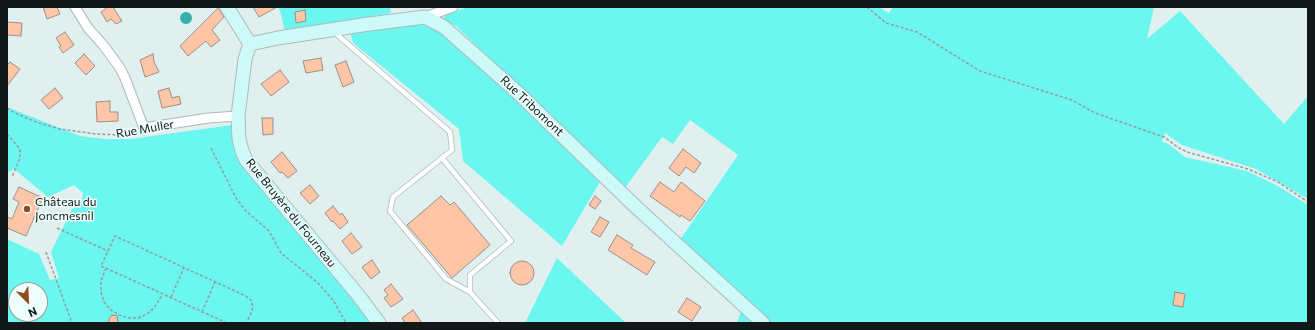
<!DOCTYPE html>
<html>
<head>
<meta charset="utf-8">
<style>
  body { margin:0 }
  #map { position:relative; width:1315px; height:330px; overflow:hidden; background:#e0f0ef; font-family:Commissioner,sans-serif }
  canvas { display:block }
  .frame { position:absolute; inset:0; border:8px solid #121717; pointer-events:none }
  .north { position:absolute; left:8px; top:282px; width:40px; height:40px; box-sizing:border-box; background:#edfefc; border:1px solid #95a2a0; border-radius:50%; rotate:156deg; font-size:11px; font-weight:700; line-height:16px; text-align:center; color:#121717 }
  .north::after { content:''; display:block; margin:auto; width:14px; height:18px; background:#924e21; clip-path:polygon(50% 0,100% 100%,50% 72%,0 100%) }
</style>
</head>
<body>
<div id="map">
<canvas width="1315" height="330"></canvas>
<div class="frame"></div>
<div class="north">N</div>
</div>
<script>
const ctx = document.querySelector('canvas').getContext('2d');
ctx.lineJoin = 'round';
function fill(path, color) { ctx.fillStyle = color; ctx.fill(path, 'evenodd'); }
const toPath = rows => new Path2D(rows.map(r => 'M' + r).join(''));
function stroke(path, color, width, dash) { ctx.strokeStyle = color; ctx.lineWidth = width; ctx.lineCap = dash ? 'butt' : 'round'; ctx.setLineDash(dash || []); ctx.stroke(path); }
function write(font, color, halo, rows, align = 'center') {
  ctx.font = font + ' Commissioner,sans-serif'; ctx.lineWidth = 3; ctx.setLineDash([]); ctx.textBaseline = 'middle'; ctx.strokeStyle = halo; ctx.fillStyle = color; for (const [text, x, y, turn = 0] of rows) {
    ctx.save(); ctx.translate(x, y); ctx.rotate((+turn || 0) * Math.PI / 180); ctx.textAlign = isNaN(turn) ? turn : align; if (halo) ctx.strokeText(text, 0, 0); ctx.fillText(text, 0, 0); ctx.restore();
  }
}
const green = toPath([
  [278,7,390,7,391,13,285,32,281,14],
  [469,7,878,7,889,13,893,7,1154,7,1147,39,1180,11,1284,124,1308,96,1308,199,1256,169,1182,145,1165,133,1162,142,1167,143,1185,157,1247,171,1278,186,1308,205,1308,323,771,323,680,240,738,155,690,120,673,144,662,137,625,188,456,26,443,20,445,14],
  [411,22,441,30,603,177,562,246,463,161,459,129,353,43,350,32],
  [7,107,80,136,105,139,131,139,232,125,236,150,247,172,372,323,7,323,7,239,39,254,50,280,59,278,51,252,72,209,81,206,83,193,74,185,48,197,14,169,7,173],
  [16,290,40,290,40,314,16,314],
  [557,258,626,323,525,323],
  [742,308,757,323,737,323]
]);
const water = toPath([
  '180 18a6 6 0 1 1 12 0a6 6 0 1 1-12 0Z'
]);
const building = toPath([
  [43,7,57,7,60,14,47,19,43,7],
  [108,7,113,7,122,21,116,24,111,19,107,22,101,12,108,7],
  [253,7,277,7,259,17,253,7],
  [218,8,224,17,212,30,220,40,211,47,206,41,188,56,180,46,218,8],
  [305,10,306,21,296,23,295,12,305,10],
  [7,22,22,23,21,36,7,35,7,22],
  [65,32,74,45,63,53,59,47,61,46,56,38,65,32],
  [84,54,95,66,86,75,75,63,84,54],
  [153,54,154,62,159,72,145,77,140,60,153,54],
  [321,58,323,70,306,73,303,61,321,58],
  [346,61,354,82,343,87,335,65,346,61],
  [10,62,20,69,7,86,7,65,10,62],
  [280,70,289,82,271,96,261,84,280,70],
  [55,88,63,98,49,109,41,100,55,88],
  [169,88,172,98,179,96,181,104,162,108,158,91,169,88],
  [110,101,110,112,118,112,118,121,97,122,96,102,110,101],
  [262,118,273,118,273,134,263,135,262,118],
  [683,149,701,163,694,173,686,167,679,176,669,168,683,149],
  [282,152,297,171,288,178,282,172,280,173,271,162,282,152],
  [660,182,674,192,681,182,705,201,690,221,681,215,680,217,650,196,660,182],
  [310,185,319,196,310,204,300,193,310,185],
  [19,187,43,198,26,236,7,228,7,217,12,219,19,202,13,199,19,187],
  [441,196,450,205,454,202,490,245,452,278,407,225,441,196],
  [595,196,601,201,595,209,589,205,595,196],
  [333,206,340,215,342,213,348,222,340,229,333,221,332,222,325,213,333,206],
  [600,217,609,222,600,237,591,232,600,217],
  [351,233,362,247,352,254,342,241,351,233],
  [617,235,633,245,631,248,655,262,647,275,608,250,617,235],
  [372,260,380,272,371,279,362,267,372,260],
  '510 273a12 12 0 1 1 24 0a12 12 0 1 1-24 0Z',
  [391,284,403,299,391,307,384,298,388,295,384,290,391,284],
  [1175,292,1185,294,1183,307,1173,305,1175,292],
  [687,298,701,307,692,321,678,312,687,298],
  [413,310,422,323,405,323,402,318,413,310],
  [112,315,117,316,118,323,109,323,109,319,112,315]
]);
const path = toPath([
  [867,7,886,23,917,32,980,71,1072,100,1095,113,1164,137,1179,148,1187,152,1248,169,1278,182,1308,202],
  [7,108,13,112,36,122,60,129,96,134,119,135,136,132],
  [7,134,20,149,20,158,12,177],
  [211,148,236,198,246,211,269,231,281,253,317,282,333,300,346,323],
  [57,228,108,251],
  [46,252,72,323],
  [106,268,101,281,101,292,104,302,111,310,119,315,128,318,138,318,147,314,154,308,162,295],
  [171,297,184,268],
  [202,312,215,282],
  [227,323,101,266,115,236,246,296,251,300,253,307,250,316,246,323]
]);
const lane = toPath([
  [334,32,450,132,452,150,393,197,390,211,446,279,470,292,498,323],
  [442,158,511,241,470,275,470,292]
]);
const street = toPath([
  [75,7,88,28,104,46,120,68,125,78,144,128,208,118,238,116],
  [425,17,453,7]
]);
const secondary = toPath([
  [227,7,250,44],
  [250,44,278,38,369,24,425,17,444,27,517,92,636,207,763,323],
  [250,44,245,59,238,116,239,139,242,151,246,160,358,295,379,323]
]);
const markers = [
  [27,209,4,"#924e21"]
];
const streetNames = [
  ["Rue Tribomont",532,106,43],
  ["Rue Muller",145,129,-10],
  ["Rue Bruyère du Fourneau",291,213,51]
];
const poiNames = [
  ["Château du",35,202],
  ["Joncmesnil",35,216]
];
fill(green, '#6cf6f0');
fill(water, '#38afaa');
fill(building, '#fec5a6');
stroke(building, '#9b8f89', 1);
stroke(lane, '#acbbba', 6);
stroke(street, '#acbbba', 11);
stroke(secondary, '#acbbba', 15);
stroke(path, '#929d9d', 1.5, [3, 2]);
stroke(lane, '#fff', 4.5);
stroke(street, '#fff', 9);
stroke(secondary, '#cdfaf9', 13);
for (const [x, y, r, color] of markers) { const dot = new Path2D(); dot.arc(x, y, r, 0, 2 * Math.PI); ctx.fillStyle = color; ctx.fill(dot); stroke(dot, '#edfefc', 1.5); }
write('12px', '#121717', '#edfefc', streetNames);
write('12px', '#121717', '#edfefc', poiNames, 'left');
</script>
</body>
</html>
